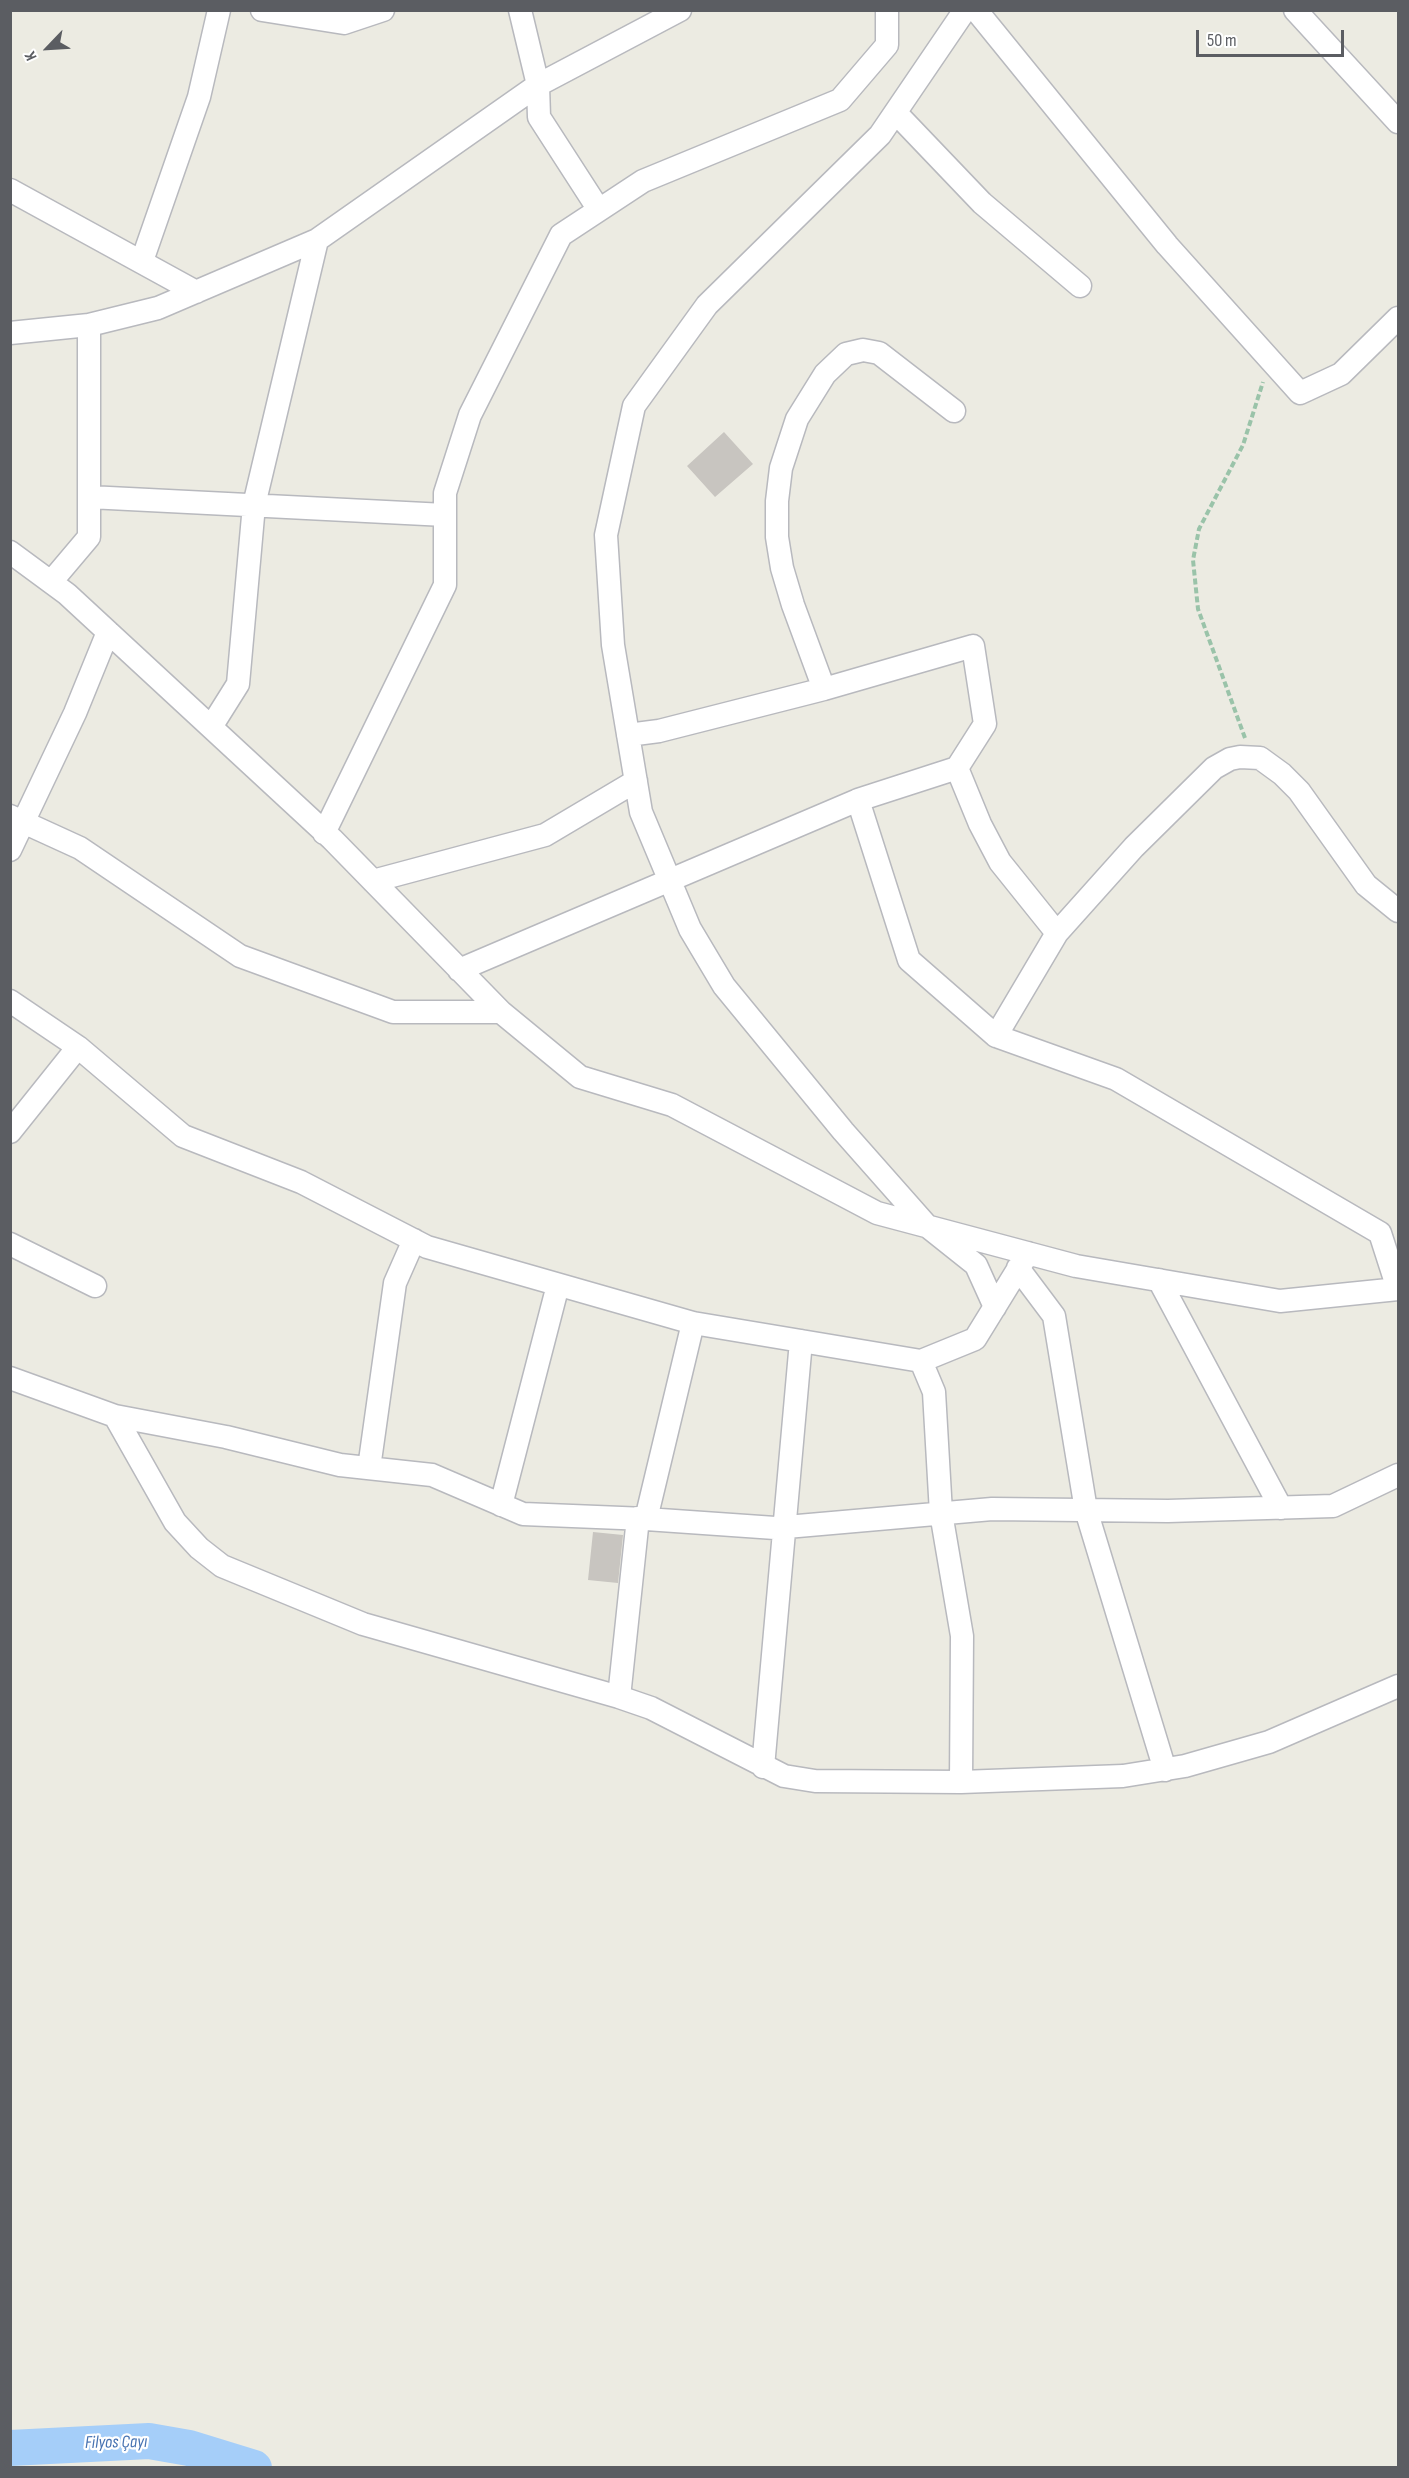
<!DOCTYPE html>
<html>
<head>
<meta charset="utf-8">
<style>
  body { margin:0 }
  #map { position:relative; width:1409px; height:2478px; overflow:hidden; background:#ecebe2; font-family:"Sofia Sans Condensed",sans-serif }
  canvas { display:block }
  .frame { position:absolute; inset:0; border:12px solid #5b5d62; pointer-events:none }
  .north { position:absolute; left:18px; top:18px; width:60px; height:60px; -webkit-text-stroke:4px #fff; paint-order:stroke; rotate:245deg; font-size:16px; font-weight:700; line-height:24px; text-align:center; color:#5b5d62 }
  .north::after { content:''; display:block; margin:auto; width:21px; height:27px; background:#5b5d62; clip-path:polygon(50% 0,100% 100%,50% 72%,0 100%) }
  .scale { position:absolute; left:1196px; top:30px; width:148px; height:27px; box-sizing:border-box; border:3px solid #5b5d62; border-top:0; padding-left:8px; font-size:18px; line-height:21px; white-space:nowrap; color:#5b5d62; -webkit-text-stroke:4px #fff; paint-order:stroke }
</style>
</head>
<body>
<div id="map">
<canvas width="1409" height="2478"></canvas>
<div class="frame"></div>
<div class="north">K</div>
<div class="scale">50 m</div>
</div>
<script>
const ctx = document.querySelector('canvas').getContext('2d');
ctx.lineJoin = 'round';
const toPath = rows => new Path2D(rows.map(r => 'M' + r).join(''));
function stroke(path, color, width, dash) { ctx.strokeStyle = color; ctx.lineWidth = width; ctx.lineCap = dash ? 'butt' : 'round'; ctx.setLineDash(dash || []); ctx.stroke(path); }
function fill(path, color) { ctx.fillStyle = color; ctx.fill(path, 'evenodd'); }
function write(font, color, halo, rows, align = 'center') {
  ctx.font = font + ' "Sofia Sans Condensed",sans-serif'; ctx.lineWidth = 4.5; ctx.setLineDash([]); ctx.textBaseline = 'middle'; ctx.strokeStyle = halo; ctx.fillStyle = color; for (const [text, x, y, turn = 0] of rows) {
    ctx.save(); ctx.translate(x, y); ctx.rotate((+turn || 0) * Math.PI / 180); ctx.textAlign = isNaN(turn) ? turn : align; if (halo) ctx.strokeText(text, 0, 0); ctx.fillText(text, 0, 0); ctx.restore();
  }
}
const river = toPath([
  [10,2448,149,2441,189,2448,254,2468]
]);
const building = toPath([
  [724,432,753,464,715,497,687,466],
  [593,1532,623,1535,618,1583,588,1580]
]);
const path = toPath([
  [1245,738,1198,609,1193,560,1199,529,1243,445,1263,382]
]);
const minor = toPath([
  [262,10,344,23,383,10],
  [520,10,538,85,539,117,599,210],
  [965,10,880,135,707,305,634,406,606,535,613,645,641,812,690,929,724,986,843,1131,927,1226,976,1265,995,1307],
  [976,10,1167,245,1300,393,1341,374,1398,318],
  [1295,10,1398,122],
  [896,113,982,203,1080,286],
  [10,190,196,292],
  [142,261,199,97,219,10],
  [10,333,89,325,158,308,317,240,538,85,680,10],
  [89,497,445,515],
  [10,552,67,594,332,839,501,1012,580,1077,672,1105,877,1213,1076,1266,1280,1301,1398,1289],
  [51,582,89,537,89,325],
  [824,689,793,605,782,568,777,537,777,501,781,468,797,419,825,374,846,354,863,350,879,353,954,411],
  [211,727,238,684,254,505,317,240],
  [957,768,980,824,1000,862,1057,933],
  [858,800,909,960,996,1036,1116,1079,1380,1233,1398,1289],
  [10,816,80,848,240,956,393,1012,501,1012],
  [324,833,445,585,445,493,470,415,561,235,643,181,840,100,887,45,887,10],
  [10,850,75,713,108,632],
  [373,881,545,835,636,781],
  [459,970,858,800,957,768,985,724,973,646,824,689,659,731,628,735],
  [10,1001,78,1047,183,1136,301,1182,427,1247,693,1323,921,1361,975,1339,1028,1253],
  [996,1036,1057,933,1134,847,1214,768,1230,759,1240,757,1260,758,1282,774,1299,791,1366,885,1398,911],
  [10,1132,78,1047],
  [10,1244,95,1286],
  [1018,1268,1054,1316,1086,1510,1165,1770],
  [1159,1280,1281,1508],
  [921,1361,934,1392,941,1513,962,1636,961,1782],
  [10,1378,115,1416,175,1522,199,1548,222,1566,363,1624,619,1697,651,1708,784,1776,815,1781,961,1782,1123,1776,1185,1766,1269,1742,1398,1686],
  [115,1416,226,1437,340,1465,432,1475,523,1514,646,1519,775,1528,992,1509,1168,1511,1333,1506,1398,1475],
  [369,1468,395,1283,414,1240],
  [501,1505,558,1285],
  [646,1519,693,1323],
  [619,1697,638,1518],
  [763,1767,801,1341]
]);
const waterNames = [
  ["Filyos Çayı",116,2443,-1]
];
stroke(river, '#a5cef9', 36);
fill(building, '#c8c5c0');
stroke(minor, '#b8b9be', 25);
stroke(path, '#9ac3a9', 4, [6, 3]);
stroke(minor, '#fff', 22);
write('italic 18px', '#4773b2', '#fff', waterNames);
</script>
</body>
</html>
